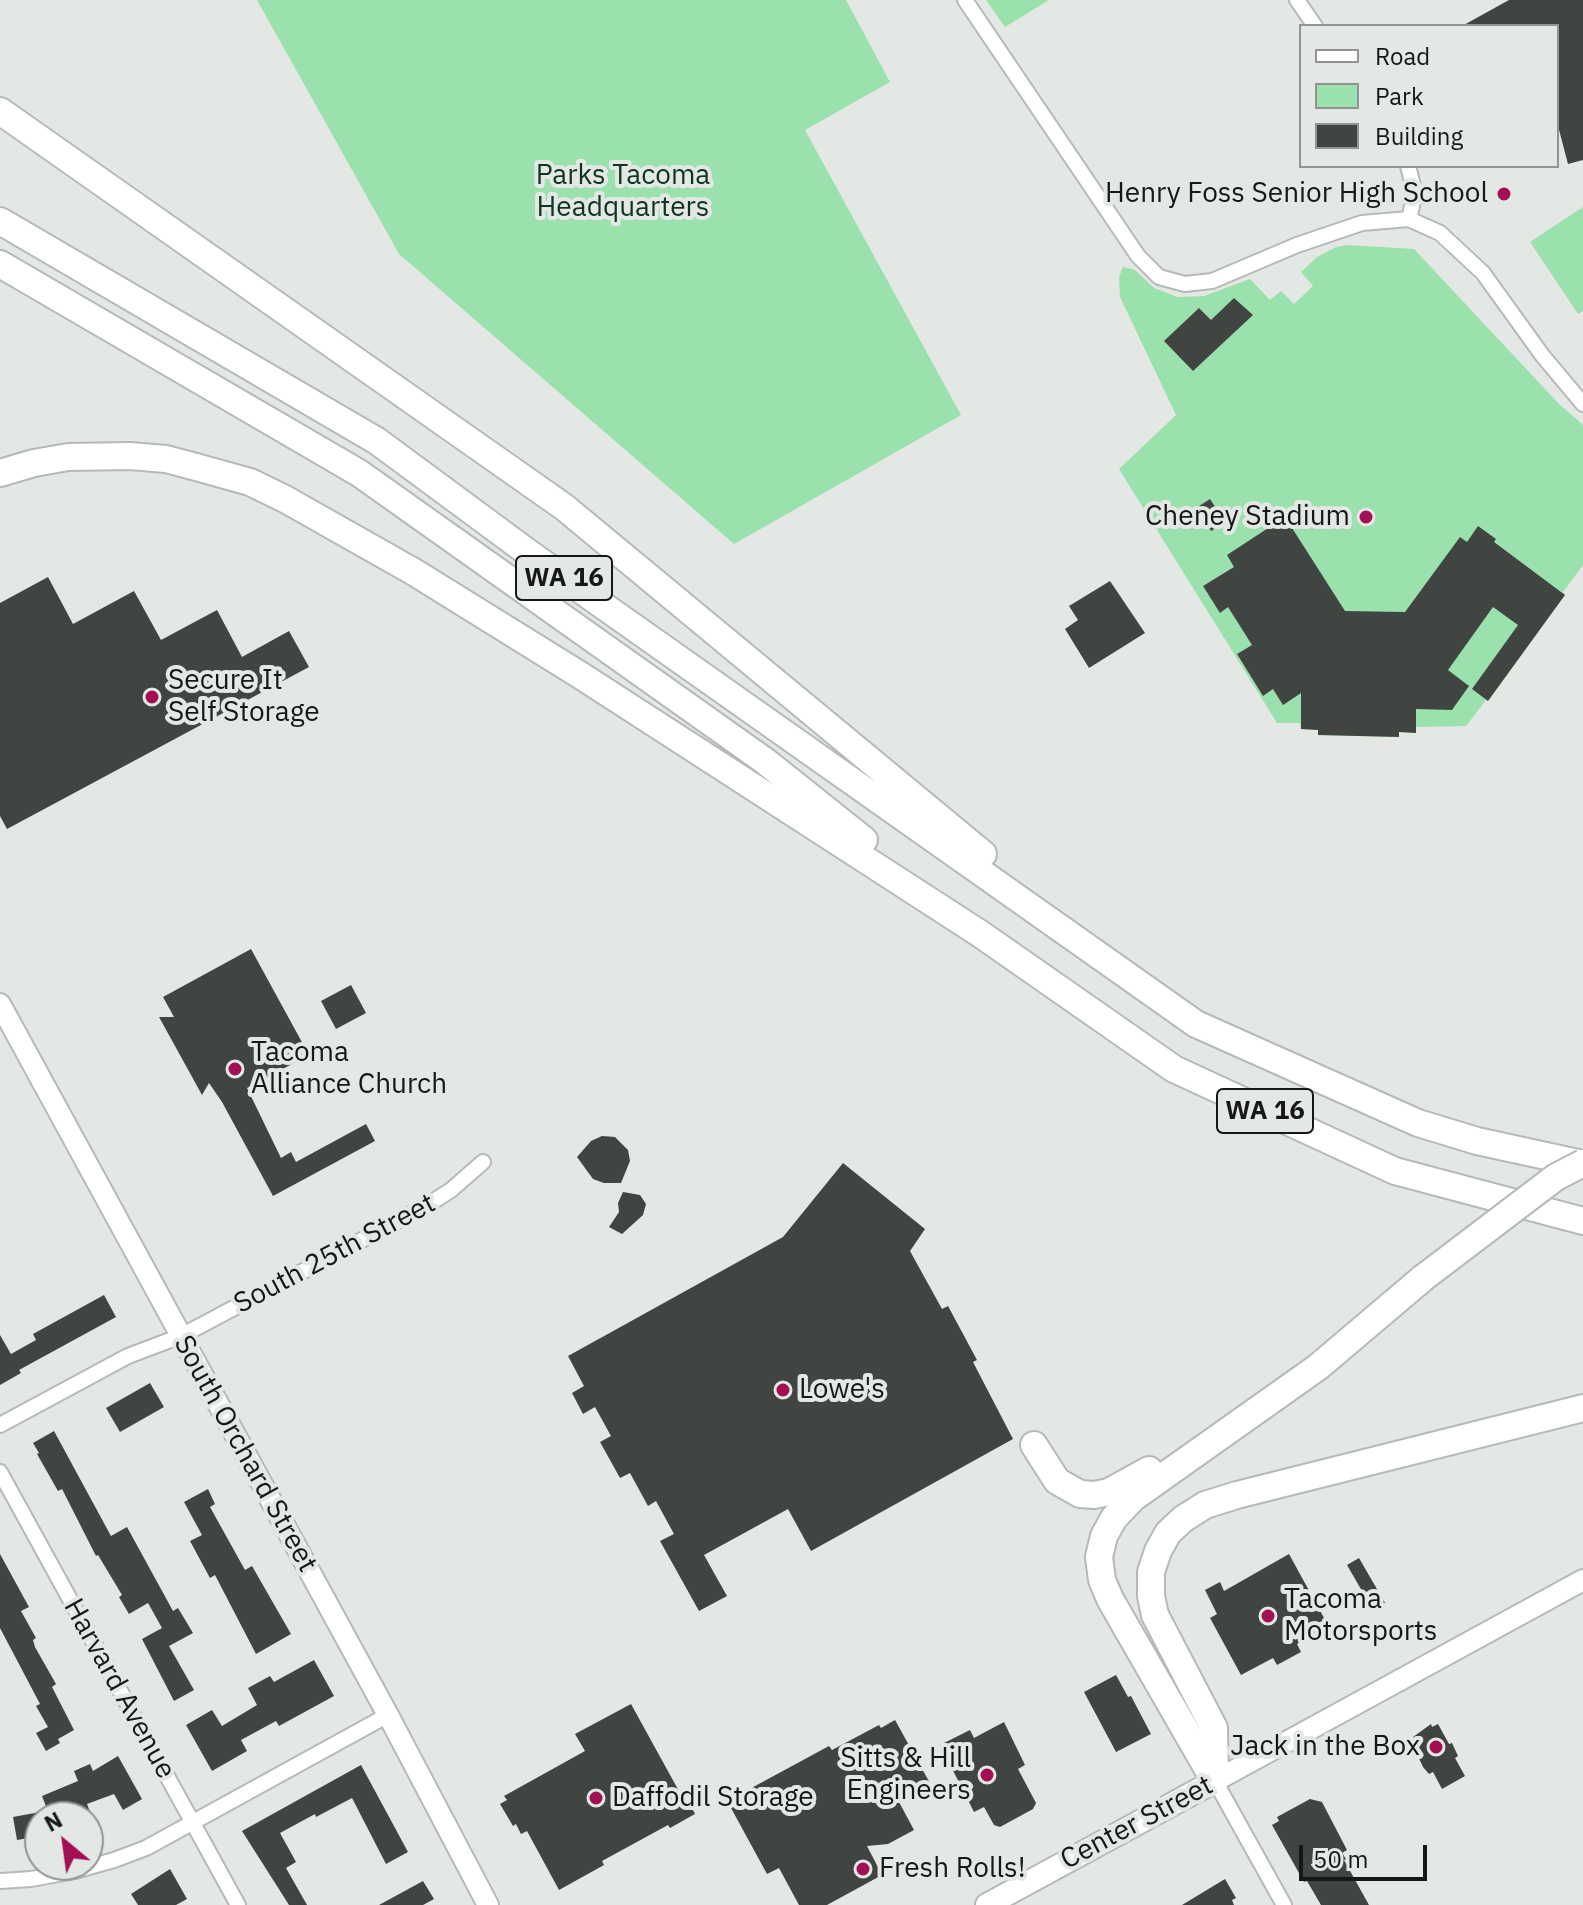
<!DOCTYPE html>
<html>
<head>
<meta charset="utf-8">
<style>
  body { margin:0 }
  #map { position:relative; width:1583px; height:1905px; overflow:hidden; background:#e3e8e4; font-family:"IBM Plex Sans",sans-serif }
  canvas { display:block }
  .legend { position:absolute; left:1299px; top:24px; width:260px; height:144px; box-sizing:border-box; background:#e3e8e4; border:2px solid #919492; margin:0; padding:10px 14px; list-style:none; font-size:24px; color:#161716 }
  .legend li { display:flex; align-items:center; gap:16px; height:40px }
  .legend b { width:40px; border:2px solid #919492 }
  .north { position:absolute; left:24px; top:1801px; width:80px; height:80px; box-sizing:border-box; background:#e3e8e4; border:2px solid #919492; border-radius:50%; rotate:331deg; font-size:22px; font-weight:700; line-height:32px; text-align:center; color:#161716 }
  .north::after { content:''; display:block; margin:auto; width:28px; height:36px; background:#a20f52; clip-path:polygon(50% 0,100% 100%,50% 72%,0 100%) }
  .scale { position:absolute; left:1299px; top:1845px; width:128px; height:36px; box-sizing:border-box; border:4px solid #161716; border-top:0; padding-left:10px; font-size:24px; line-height:28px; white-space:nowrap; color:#161716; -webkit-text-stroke:6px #e3e8e4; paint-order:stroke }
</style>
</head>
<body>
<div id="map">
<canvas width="1583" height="1905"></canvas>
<ul class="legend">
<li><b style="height:10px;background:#fff"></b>Road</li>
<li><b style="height:22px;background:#9ae1ad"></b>Park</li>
<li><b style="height:22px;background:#414542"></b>Building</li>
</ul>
<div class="north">N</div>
<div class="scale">50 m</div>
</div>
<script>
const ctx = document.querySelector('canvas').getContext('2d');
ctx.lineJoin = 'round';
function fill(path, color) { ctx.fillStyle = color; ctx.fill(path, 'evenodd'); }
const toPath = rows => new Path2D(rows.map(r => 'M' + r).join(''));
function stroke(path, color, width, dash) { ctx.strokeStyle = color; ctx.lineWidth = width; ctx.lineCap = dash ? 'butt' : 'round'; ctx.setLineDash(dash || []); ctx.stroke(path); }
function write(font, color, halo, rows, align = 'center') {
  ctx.font = font + ' "IBM Plex Sans",sans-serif'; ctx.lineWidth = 8; ctx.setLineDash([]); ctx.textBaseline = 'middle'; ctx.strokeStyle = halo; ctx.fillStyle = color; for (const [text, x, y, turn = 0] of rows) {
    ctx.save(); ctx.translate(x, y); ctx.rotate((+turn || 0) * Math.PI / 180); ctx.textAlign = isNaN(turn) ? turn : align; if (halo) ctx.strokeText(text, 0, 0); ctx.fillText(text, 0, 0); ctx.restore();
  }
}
const green = toPath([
  [257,0,846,0,890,82,805,130,961,415,734,544,399,254],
  [986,0,1049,0,1005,27],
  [1583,207,1583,311,1578,314,1530,242],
  [1347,245,1414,249,1559,404,1583,425,1583,565,1563,592,1565,594,1488,701,1486,700,1466,726,1416,727,1416,733,1399,732,1399,737,1318,735,1318,730,1301,729,1300,723,1277,723,1119,469,1176,415,1120,297,1119,277,1123,267,1135,270,1154,288,1177,297,1204,296,1250,279,1270,300,1281,291,1294,304,1313,286,1301,272,1317,257,1336,247]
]);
const building = toPath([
  [1509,0,1583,0,1583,160,1568,164,1557,122,1557,26,1462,26],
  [1234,298,1253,315,1193,371,1164,341,1199,308,1211,320],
  [1210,499,1225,522,1211,531,1196,508],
  [1285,517,1345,611,1405,612,1460,537,1467,542,1478,526,1496,539,1494,542,1565,595,1488,701,1472,689,1518,625,1493,607,1448,670,1469,686,1452,710,1416,709,1416,733,1399,732,1399,737,1318,735,1318,730,1301,729,1301,693,1283,705,1273,689,1263,696,1237,654,1252,645,1228,607,1220,613,1203,586,1234,567,1227,555],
  [48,577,73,624,134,591,161,640,217,610,242,657,289,631,309,667,7,829,0,816,0,603],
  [1110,581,1145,633,1089,668,1065,629,1078,620,1069,606],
  [251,949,309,1055,247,1088,281,1158,291,1152,296,1162,366,1124,375,1141,273,1196,222,1102,209,1083,202,1095,159,1017,174,1017,163,997],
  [351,985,366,1013,336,1029,321,1001],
  [602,1136,615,1137,628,1150,630,1161,621,1183,604,1183,593,1179,577,1157,591,1141],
  [843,1163,925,1229,910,1251,942,1309,948,1306,977,1360,973,1362,1013,1439,811,1551,788,1509,704,1555,727,1596,699,1611,660,1541,674,1534,656,1501,648,1506,630,1473,620,1478,600,1442,611,1436,595,1407,583,1414,572,1393,584,1386,568,1356,783,1237],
  [623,1192,640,1195,646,1204,643,1215,622,1234,609,1227,619,1212,618,1203],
  [104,1295,116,1317,19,1370,21,1373,0,1385,0,1335,11,1354,36,1340,33,1334],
  [150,1383,164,1407,120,1432,106,1408],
  [54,1431,111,1536,127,1527,173,1611,178,1608,193,1633,169,1646,194,1690,174,1701,142,1639,162,1628,148,1603,129,1614,119,1597,122,1595,98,1555,96,1556,62,1489,58,1491,37,1454,39,1453,33,1443],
  [208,1489,215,1504,210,1507,245,1570,252,1566,291,1634,256,1654,215,1575,210,1578,190,1541,202,1535,184,1502],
  [0,1554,29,1607,21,1611,36,1638,33,1640,35,1647,56,1684,52,1687,74,1730,58,1739,60,1743,46,1751,36,1733,48,1727,36,1706,40,1704,0,1628],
  [1289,1554,1329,1627,1297,1644,1301,1652,1277,1665,1273,1658,1241,1675,1210,1618,1217,1614,1205,1590,1220,1582,1224,1591],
  [1359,1558,1385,1603,1373,1610,1347,1565],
  [314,1660,334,1696,279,1726,276,1721,241,1740,247,1751,212,1771,186,1725,212,1710,222,1726,257,1705,248,1688,270,1676,274,1682],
  [1116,1675,1128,1697,1131,1696,1151,1734,1116,1752,1084,1692],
  [631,1704,680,1793,683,1791,695,1814,670,1828,668,1825,602,1861,604,1865,559,1890,527,1831,521,1834,516,1824,513,1826,500,1804,507,1800,504,1796,585,1751,575,1734],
  [895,1720,931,1785,899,1802,914,1830,888,1844,867,1846,882,1875,827,1905,799,1905,779,1868,767,1874,731,1808,748,1799,744,1792,829,1746,832,1750,879,1725,881,1728],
  [1004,1722,1025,1765,1018,1769,1036,1803,1033,1809,1000,1827,994,1825,984,1807,974,1812,940,1745,970,1730,974,1738],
  [1431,1724,1432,1727,1438,1724,1449,1744,1452,1743,1458,1756,1455,1758,1465,1776,1442,1789,1433,1772,1429,1774,1423,1767,1417,1754,1421,1752,1413,1737],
  [118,1756,142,1799,123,1810,114,1794,87,1804,92,1817,50,1817,42,1796,78,1781,74,1771,90,1764,93,1771],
  [361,1765,408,1852,386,1864,352,1798,316,1817,315,1814,280,1833,296,1862,286,1868,307,1905,289,1905,242,1831],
  [1310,1799,1322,1802,1347,1850,1342,1853,1346,1859,1344,1860,1369,1905,1321,1905,1307,1881,1304,1882,1272,1825,1279,1821,1277,1817],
  [40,1812,40,1836,17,1840,13,1817],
  [170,1869,187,1899,176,1905,138,1905,131,1894],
  [1225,1879,1236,1898,1232,1900,1234,1905,1182,1905],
  [423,1881,434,1899,423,1905,379,1905]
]);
const street = toPath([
  [965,0,1138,256,1159,277,1185,284,1212,281,1297,245,1362,223,1409,219,1440,233,1483,273,1542,355,1583,404],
  [1297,0,1315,26],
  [1408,166,1415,193,1409,219],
  [0,1425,128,1356,181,1336,426,1206,451,1190,483,1162],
  [0,1472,238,1905],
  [1215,1781,1284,1905],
  [0,1881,31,1879,75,1871,114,1860,146,1848,388,1715]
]);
const secondary = toPath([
  [0,1004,388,1715,488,1905],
  [1215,1781,1583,1580]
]);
const primary = toPath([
  [987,1905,1215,1781]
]);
const highway = toPath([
  [0,111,564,507,983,854],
  [0,221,377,441,530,554,1196,1024,1418,1123,1477,1141,1583,1164],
  [0,264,359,473,765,761,864,840],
  [0,473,34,463,68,457,130,456,166,459,196,467,250,482,285,499,414,572,580,675,979,933,1174,1069,1395,1171,1583,1221],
  [1034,1445,1057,1481,1080,1494,1094,1495,1109,1492,1149,1470],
  [1213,1778,1110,1599,1102,1580,1099,1557,1104,1536,1114,1518,1133,1498,1318,1367,1423,1278],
  [1215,1781,1214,1728,1155,1615,1151,1596,1151,1572,1158,1551,1168,1533,1183,1519,1205,1505,1237,1495,1583,1408]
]);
const highwayBridge = toPath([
  [1423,1278,1556,1177,1583,1163]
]);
const markers = [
  [1504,194,8,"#a20f52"],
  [1366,517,8,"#a20f52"],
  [152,697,8,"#a20f52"],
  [235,1069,8,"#a20f52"],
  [783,1390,8,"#a20f52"],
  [1268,1616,8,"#a20f52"],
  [1436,1747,8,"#a20f52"],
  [987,1775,8,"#a20f52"],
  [596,1798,8,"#a20f52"],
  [863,1869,8,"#a20f52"]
];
const shields = [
  [564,578,96],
  [1265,1111,96]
];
const shieldNames = [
  ["WA 16",564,578],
  ["WA 16",1265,1111]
];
const parkNames = [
  ["Parks Tacoma",623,176],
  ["Headquarters",623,208]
];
const poiNames = [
  ["Henry Foss Senior High School",1488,194,"right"],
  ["Cheney Stadium",1350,517,"right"],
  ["Secure It",168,681],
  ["Self Storage",168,713],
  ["Tacoma",251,1053],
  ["Alliance Church",251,1085],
  ["Lowe's",799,1390],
  ["Tacoma",1284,1600],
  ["Motorsports",1284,1632],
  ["Jack in the Box",1420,1747,"right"],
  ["Sitts & Hill",971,1759,"right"],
  ["Engineers",971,1791,"right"],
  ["Daffodil Storage",612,1798],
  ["Fresh Rolls!",879,1869]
];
const streetNames = [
  ["South 25th Street",335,1254,-28],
  ["South Orchard Street",245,1454,61],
  ["Harvard Avenue",119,1689,61],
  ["Center Street",1137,1823,-28]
];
fill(green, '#9ae1ad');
fill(building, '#414542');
stroke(street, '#b5bab6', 18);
stroke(secondary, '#b5bab6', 24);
stroke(primary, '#b5bab6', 26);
stroke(highway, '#b5bab6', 30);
stroke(street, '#fff', 14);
stroke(secondary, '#fff', 20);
stroke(primary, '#fff', 22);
stroke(highway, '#fff', 26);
stroke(highwayBridge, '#b5bab6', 30, []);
stroke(highwayBridge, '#fff', 26);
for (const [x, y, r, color] of markers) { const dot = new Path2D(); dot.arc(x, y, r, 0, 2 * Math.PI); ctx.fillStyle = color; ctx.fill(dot); stroke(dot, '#e3e8e4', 3); }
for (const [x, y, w] of shields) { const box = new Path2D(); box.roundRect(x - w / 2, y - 22, w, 44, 6); ctx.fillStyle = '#e3e8e4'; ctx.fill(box); stroke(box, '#161716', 2); }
write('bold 26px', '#161716', null, shieldNames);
write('28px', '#0f351d', '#e3e8e4', parkNames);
write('28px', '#161716', '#e3e8e4', poiNames, 'left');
write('28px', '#161716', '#e3e8e4', streetNames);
</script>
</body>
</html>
